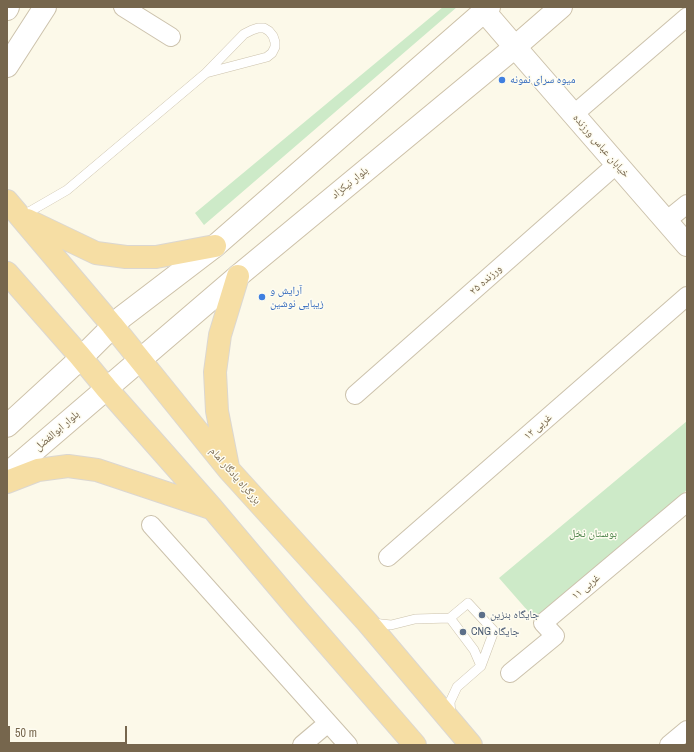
<!DOCTYPE html>
<html>
<head>
<meta charset="utf-8">
<style>
  body { margin:0 }
  #map { position:relative; width:694px; height:752px; overflow:hidden; background:#fcf9e9; font-family:"Archivo Narrow",sans-serif }
  canvas { display:block }
  .frame { position:absolute; inset:0; border:8px solid #76664d; pointer-events:none }
  .scale { position:absolute; left:8px; top:726px; width:119px; height:18px; box-sizing:border-box; border:2px solid #76664d; border-top:0; padding-left:5px; font-size:12px; line-height:14px; white-space:nowrap; color:#76664d; -webkit-text-stroke:3px #fefcf0; paint-order:stroke }
</style>
</head>
<body>
<div id="map">
<canvas width="694" height="752"></canvas>
<div class="frame"></div>
<div class="scale">50 m</div>
</div>
<script>
const ctx = document.querySelector('canvas').getContext('2d');
ctx.lineJoin = 'round';
function fill(path, color) { ctx.fillStyle = color; ctx.fill(path, 'evenodd'); }
const toPath = rows => new Path2D(rows.map(r => 'M' + r).join(''));
function stroke(path, color, width, dash) { ctx.strokeStyle = color; ctx.lineWidth = width; ctx.lineCap = dash ? 'butt' : 'round'; ctx.setLineDash(dash || []); ctx.stroke(path); }
function write(font, color, halo, rows, align = 'center') {
  ctx.font = font + ' "Archivo Narrow","Noto Naskh Arabic",sans-serif'; ctx.lineWidth = 3; ctx.setLineDash([]); ctx.textBaseline = 'middle'; ctx.strokeStyle = halo; ctx.fillStyle = color; for (const [text, x, y, turn = 0] of rows) {
    ctx.save(); ctx.translate(x, y); ctx.rotate((+turn || 0) * Math.PI / 180); ctx.textAlign = isNaN(turn) ? turn : align; if (halo) ctx.strokeText(text, 0, 0); ctx.fillText(text, 0, 0); ctx.restore();
  }
}
const green = toPath([
  [443,7,457,7,204,225,195,213],
  [687,421,687,490,534,618,499,578]
]);
const service = toPath([
  [22,216,67,190,206,73,267,57,272,53,275,47,275,42,273,36,269,31,264,28,258,28,252,30,244,34,206,73],
  [450,618,474,650,481,666,457,687,450,702,451,716],
  [372,623,391,625,415,619,450,618,468,603,494,631,481,666]
]);
const minor = toPath([
  [123,7,171,37],
  [573,115,687,17],
  [666,221,687,204],
  [355,395,617,164],
  [151,525,348,745],
  [388,557,687,296],
  [510,673,555,636,543,623,687,502],
  [302,745,328,723],
  [669,745,687,730]
]);
const tertiary = toPath([
  [7,9,8,7],
  [515,47,687,245],
  [7,66,45,7]
]);
const secondary = toPath([
  [484,11,515,47],
  [7,426,81,358,122,317,215,246,489,7],
  [7,474,238,276,515,47,561,7]
]);
const trunk = toPath([
  [7,201,112,325,229,470,367,622,471,745],
  [27,220,96,253,126,257,156,257,215,246],
  [7,273,79,355,107,389,212,508,298,610,415,745],
  [228,467,217,411,215,372,220,335,238,276],
  [7,482,38,470,68,466,97,470,211,508]
]);
const markers = [
  [502,80,4,"#3f7fe0"],
  [262,297,4,"#3f7fe0"],
  [482,615,4,"#5c6f8a"],
  [463,632,4,"#5c6f8a"]
];
const shopNames = [
  ["میوه سرای نمونه",510,80],
  ["آرایش و",270,291],
  ["زیبایی نوشین",270,304]
];
const streetNames = [
  ["خیابان عباس ورزنده",601,146,49],
  ["بلوار نیکزاد",350,183,-39],
  ["ورزنده ۲۵",486,280,-42],
  ["غربی ۱۲",538,427,-41],
  ["بلوار ابوالفضل",57,431,-41],
  ["بزرگراه یادگار امام",235,476,49],
  ["غربی ۱۱",586,587,-40]
];
const parkNames = [
  ["بوستان نخل",593,534]
];
const serviceNames = [
  ["جایگاه بنزین",490,615],
  ["CNG جایگاه",471,632]
];
fill(green, '#cdeac8');
stroke(service, '#ccc2ac', 10);
stroke(minor, '#ccc2ac', 20);
stroke(tertiary, '#ccc2ac', 24);
stroke(secondary, '#cdc1a8', 24);
stroke(trunk, '#dbd7d1', 24);
stroke(service, '#fff', 9);
stroke(minor, '#fff', 18);
stroke(tertiary, '#fff', 22);
stroke(secondary, '#fff', 22);
stroke(trunk, '#f6dea4', 22);
for (const [x, y, r, color] of markers) { const dot = new Path2D(); dot.arc(x, y, r, 0, 2 * Math.PI); ctx.fillStyle = color; ctx.fill(dot); stroke(dot, '#fefcf0', 1.5); }
write('11px', '#366cbe', '#fefcf0', shopNames, 'left');
write('11px', '#76664d', '#fefcf0', streetNames);
write('11px', '#4a8148', '#fefcf0', parkNames);
write('11px', '#4e5e75', '#fefcf0', serviceNames, 'left');
</script>
</body>
</html>
